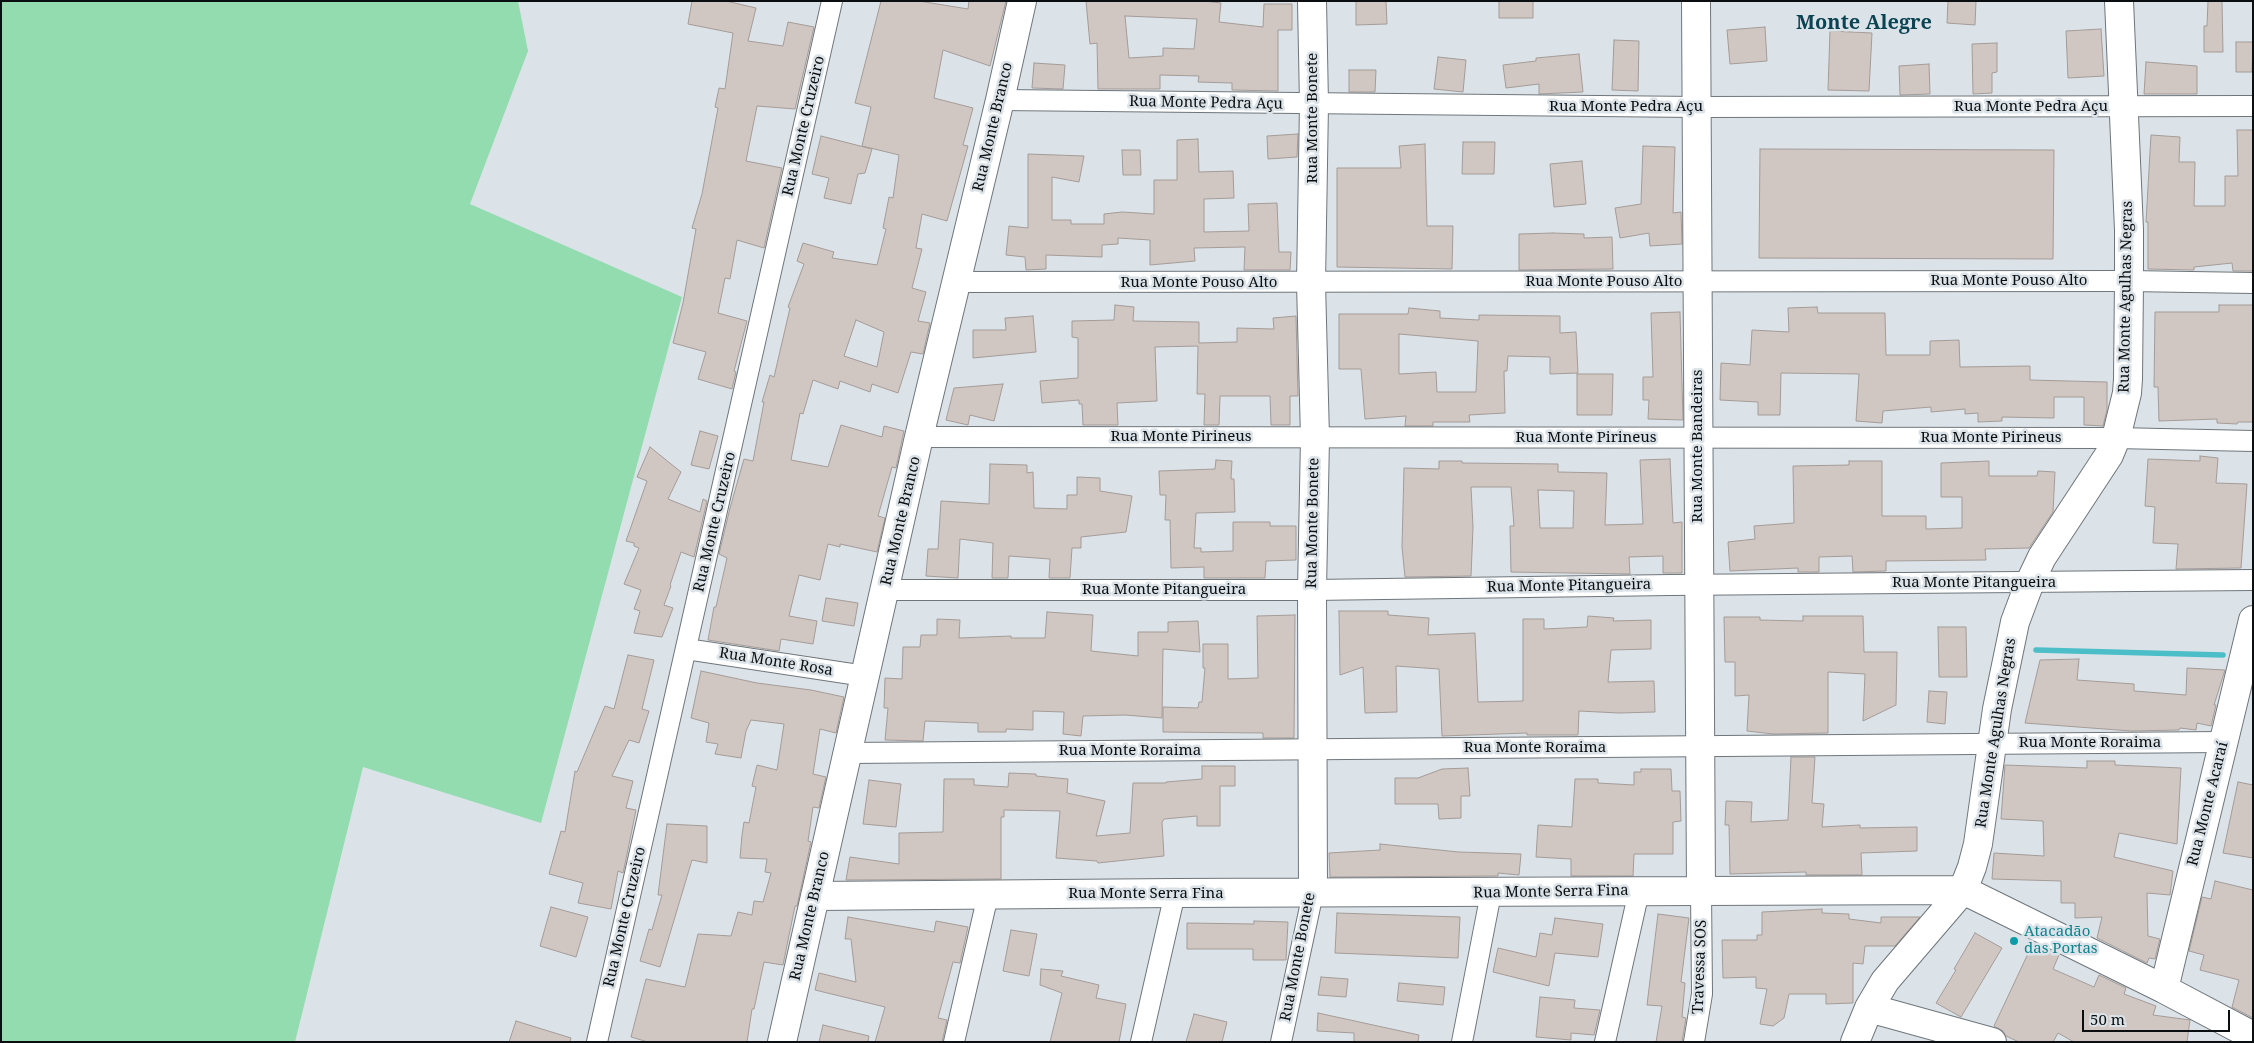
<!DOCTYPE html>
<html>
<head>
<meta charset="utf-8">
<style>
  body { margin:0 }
  #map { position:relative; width:2254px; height:1043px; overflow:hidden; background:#dbe3e9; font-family:"Noto Serif",serif }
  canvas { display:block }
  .frame { position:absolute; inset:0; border:2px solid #0b0e10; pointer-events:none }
  .scale { position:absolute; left:2082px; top:1010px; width:148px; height:22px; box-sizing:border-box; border:2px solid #0b0e10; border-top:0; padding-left:6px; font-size:15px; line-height:18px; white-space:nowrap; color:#0b0e10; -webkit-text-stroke:4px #dbe3e9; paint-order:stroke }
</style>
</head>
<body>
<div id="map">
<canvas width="2254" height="1043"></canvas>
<div class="frame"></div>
<div class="scale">50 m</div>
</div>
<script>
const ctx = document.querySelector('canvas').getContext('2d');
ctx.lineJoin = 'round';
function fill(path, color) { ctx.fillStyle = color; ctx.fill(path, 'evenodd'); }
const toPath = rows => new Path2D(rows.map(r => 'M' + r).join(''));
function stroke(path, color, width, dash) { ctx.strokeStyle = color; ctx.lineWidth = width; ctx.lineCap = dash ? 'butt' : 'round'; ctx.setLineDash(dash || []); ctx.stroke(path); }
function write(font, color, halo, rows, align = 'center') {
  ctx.font = font + ' "Noto Serif",serif'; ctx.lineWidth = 5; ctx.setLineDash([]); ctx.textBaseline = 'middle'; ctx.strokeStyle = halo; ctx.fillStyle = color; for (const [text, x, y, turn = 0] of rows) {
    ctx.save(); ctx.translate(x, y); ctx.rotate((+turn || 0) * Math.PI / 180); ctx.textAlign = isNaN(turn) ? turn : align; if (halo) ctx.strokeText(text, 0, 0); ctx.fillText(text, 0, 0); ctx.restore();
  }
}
const green = toPath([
  [1,1,518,1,528,51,470,204,682,297,541,823,363,767,295,1042,1,1042]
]);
const stream = toPath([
  [2036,650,2223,655]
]);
const building = toPath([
  [692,1,726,1,756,8,748,41,783,46,788,22,814,27,795,109,757,106,746,161,782,168,764,248,737,240,730,279,725,278,718,313,747,321,734,371,736,372,732,389,698,379,706,352,673,343,683,303,696,229,692,228,702,194,718,108,715,107,719,88,725,89,733,33,688,24,692,1],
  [881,1,919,1,968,9,969,1,1006,1,990,66,943,50,934,98,973,108,963,145,968,146,947,221,922,214,916,248,922,249,912,288,926,292,918,321,930,323,923,354,911,352,898,393,872,384,870,392,840,381,838,389,813,380,803,414,800,413,791,460,828,467,841,425,882,437,884,426,904,431,896,468,892,467,878,516,885,518,877,552,840,544,840,547,828,544,820,580,799,575,789,616,817,621,813,644,781,639,779,651,708,640,714,607,716,607,727,558,719,554,730,508,744,459,753,461,764,402,762,402,770,375,774,377,790,308,788,307,804,264,797,261,803,243,834,252,832,258,877,265,886,229,883,228,889,197,893,198,899,155,862,146,871,107,855,103,881,1],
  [856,320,884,332,877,367,844,356,856,320],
  [1086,1,1204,1,1221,3,1219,22,1263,27,1264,4,1292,4,1292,30,1278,30,1278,91,1232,90,1232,83,1198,82,1199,76,1160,75,1160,89,1098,89,1097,43,1090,44,1086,1],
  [1125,16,1197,19,1194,49,1163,48,1163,56,1129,58,1125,16],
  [1356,1,1386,1,1387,24,1356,25,1356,1],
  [1499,1,1533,1,1533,18,1499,18,1499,1],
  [1948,1,1976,1,1975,25,1947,23,1948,1],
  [2208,1,2222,1,2223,52,2204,52,2204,26,2207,26,2208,1],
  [1765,27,1767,61,1730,64,1727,30,1765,27],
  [2101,29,2104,76,2068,78,2066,31,2101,29],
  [1830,31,1872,33,1869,91,1828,90,1830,31],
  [1614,40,1639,41,1638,91,1612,90,1614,40],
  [2236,42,2253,42,2252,72,2236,72,2236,42],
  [1997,43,1997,72,1992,73,1992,93,1973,94,1972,44,1997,43],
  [1579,54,1583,92,1539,94,1539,84,1506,88,1503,65,1536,61,1536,58,1579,54],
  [1438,57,1466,60,1463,92,1434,89,1438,57],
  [2146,62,2197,66,2197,94,2144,94,2146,62],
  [1034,63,1065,65,1063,89,1032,88,1034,63],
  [1929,64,1930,94,1900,95,1899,66,1929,64],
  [1349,70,1376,70,1375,92,1349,92,1349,70],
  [2237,130,2253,130,2253,271,2233,271,2232,263,2194,267,2194,270,2148,269,2148,222,2146,222,2151,135,2180,137,2179,162,2195,162,2194,206,2225,206,2225,176,2238,176,2237,130],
  [1298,134,1297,157,1268,159,1267,136,1298,134],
  [821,136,872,149,865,173,858,174,851,204,824,198,829,178,812,174,821,136],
  [1198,139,1199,172,1233,171,1234,198,1204,199,1204,232,1249,231,1248,204,1277,203,1279,252,1291,252,1290,270,1244,270,1245,247,1194,248,1195,261,1150,265,1150,240,1118,238,1118,244,1102,245,1102,257,1046,255,1046,269,1026,270,1025,257,1006,255,1009,226,1028,228,1028,154,1084,156,1079,182,1052,177,1052,220,1071,220,1071,224,1104,224,1104,214,1122,212,1154,214,1154,180,1177,180,1177,140,1198,139],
  [1463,142,1495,142,1494,174,1462,174,1463,142],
  [1425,144,1427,226,1453,226,1452,269,1337,267,1337,168,1401,168,1399,146,1425,144],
  [1643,146,1675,147,1673,213,1681,212,1682,244,1650,246,1649,233,1620,238,1615,208,1641,204,1643,146],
  [1760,149,2054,150,2053,259,1759,258,1760,149],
  [1122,150,1140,150,1141,175,1123,175,1122,150],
  [1582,161,1586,204,1554,207,1550,164,1582,161],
  [1553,233,1584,234,1584,238,1612,237,1613,269,1519,270,1519,234,1553,233],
  [1115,305,1134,307,1133,321,1199,322,1199,343,1237,342,1237,328,1274,329,1273,318,1296,316,1298,396,1290,396,1290,425,1271,425,1270,396,1220,396,1219,425,1204,425,1205,394,1197,394,1198,346,1155,347,1157,401,1117,403,1118,425,1083,425,1082,404,1079,404,1079,400,1042,403,1040,381,1078,378,1078,338,1072,337,1072,321,1114,320,1115,305],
  [2219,305,2253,305,2253,422,2238,422,2237,424,2217,423,2217,419,2159,421,2158,387,2154,387,2155,312,2219,312,2219,305],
  [1817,307,1818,313,1885,313,1886,355,1930,355,1930,341,1959,340,1960,367,2030,366,2030,380,2107,382,2107,410,2103,426,2084,425,2084,397,2054,397,2054,418,2002,417,2002,421,1978,422,1978,413,1965,414,1965,409,1931,412,1931,407,1883,411,1882,423,1856,421,1859,374,1781,373,1780,415,1758,415,1758,402,1720,400,1721,363,1750,365,1752,330,1789,332,1788,308,1817,307],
  [1409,308,1440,311,1440,318,1479,320,1479,315,1560,316,1560,333,1576,332,1578,373,1550,374,1550,357,1508,356,1507,371,1504,371,1505,413,1469,415,1470,422,1433,422,1433,426,1405,426,1406,416,1365,419,1361,369,1339,369,1339,314,1408,314,1409,308],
  [1399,334,1478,341,1476,392,1437,392,1436,372,1399,374,1399,334],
  [1680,312,1683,420,1648,419,1649,400,1643,400,1643,377,1653,377,1651,313,1680,312],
  [1033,316,1036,352,973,358,973,330,1006,330,1005,318,1033,316],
  [1577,374,1613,374,1612,415,1577,415,1577,374],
  [1003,384,994,421,970,415,968,425,946,420,954,388,1003,384],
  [700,431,718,436,709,469,691,465,700,431],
  [650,447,681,472,668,499,700,512,703,499,707,501,694,557,681,552,670,585,671,586,664,605,673,608,662,637,634,633,640,611,634,609,641,590,624,584,639,548,634,546,634,543,626,541,647,481,637,477,650,447],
  [2200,456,2218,458,2216,483,2247,484,2241,568,2176,569,2178,544,2153,543,2155,507,2145,506,2148,459,2200,461,2200,456],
  [1670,459,1673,523,1682,522,1682,573,1663,573,1663,556,1629,557,1630,574,1511,572,1510,526,1514,526,1511,487,1471,487,1473,527,1471,576,1405,577,1402,547,1404,468,1439,469,1439,461,1462,461,1462,463,1558,464,1558,472,1607,473,1605,525,1643,524,1640,460,1670,459],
  [1538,490,1574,491,1573,528,1540,528,1538,490],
  [1216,460,1232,461,1231,479,1234,479,1235,512,1196,513,1194,548,1201,548,1201,552,1233,551,1233,522,1270,522,1270,526,1296,526,1296,560,1266,561,1265,578,1204,578,1204,567,1171,568,1170,520,1165,520,1166,495,1160,495,1159,471,1215,469,1216,460],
  [1849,461,1882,461,1882,516,1926,516,1926,529,1962,528,1962,497,1941,497,1941,463,1989,461,1989,476,2037,476,2038,471,2055,472,2053,512,2029,548,1985,549,1986,560,1886,561,1886,571,1853,572,1852,556,1819,557,1819,572,1798,572,1798,568,1730,571,1728,542,1755,539,1754,526,1794,523,1793,466,1849,465,1849,461],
  [990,464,1027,465,1027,473,1033,472,1034,508,1067,509,1067,495,1077,495,1077,477,1100,478,1100,491,1132,496,1126,532,1081,537,1081,548,1072,548,1070,578,1049,578,1050,559,1009,556,1008,578,992,578,993,543,960,539,958,578,926,576,928,549,938,549,941,501,989,504,990,464],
  [826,598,858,603,854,626,822,621,826,598],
  [1339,611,1388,611,1388,615,1429,618,1428,635,1475,633,1478,702,1523,701,1523,619,1544,619,1544,629,1587,627,1588,616,1614,618,1613,621,1651,620,1651,649,1611,650,1608,682,1654,681,1655,712,1619,713,1579,711,1578,735,1527,735,1527,733,1442,736,1439,669,1396,666,1397,712,1365,713,1363,667,1340,675,1339,611],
  [1047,612,1093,615,1091,651,1138,656,1138,632,1168,632,1168,622,1198,621,1200,652,1163,649,1162,718,1125,715,1083,716,1081,736,1063,734,1064,712,1033,711,1033,730,1006,729,1006,732,978,732,978,723,925,721,923,741,885,740,888,708,884,708,885,678,902,679,903,647,920,647,921,635,937,635,937,619,960,620,959,638,1011,636,1011,638,1045,638,1047,612],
  [1295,615,1294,738,1263,738,1263,733,1163,732,1163,707,1198,708,1199,702,1202,702,1205,668,1203,668,1203,644,1228,644,1228,679,1258,678,1257,616,1295,615],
  [1803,616,1863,616,1864,652,1897,652,1896,705,1863,721,1865,674,1828,672,1828,733,1773,734,1747,731,1749,695,1735,696,1735,662,1725,662,1724,617,1760,617,1760,620,1803,621,1803,616],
  [1938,627,1966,627,1967,677,1939,677,1938,627],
  [628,655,654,660,642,709,649,711,639,743,629,740,612,776,633,781,626,808,636,810,625,864,623,873,618,871,611,909,578,903,583,883,549,874,561,831,565,832,575,771,577,772,605,706,614,709,628,655],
  [2079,659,2077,680,2134,684,2134,691,2186,695,2187,668,2225,670,2214,705,2216,705,2211,726,2197,723,2196,730,2180,728,2179,730,2131,731,2025,723,2040,660,2079,659],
  [701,671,757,683,811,690,844,697,836,733,820,729,813,774,826,777,819,808,813,807,808,841,811,842,797,906,795,906,783,965,764,962,754,1009,752,1009,747,1042,648,1042,631,1037,646,979,685,987,698,934,731,936,738,912,752,915,754,901,763,902,771,873,765,872,767,859,740,858,742,835,744,822,749,823,756,787,752,786,757,765,777,770,784,724,751,720,746,731,741,758,715,754,718,744,706,742,709,723,691,718,701,671],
  [1929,691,1947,692,1945,724,1927,722,1929,691],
  [1791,757,1815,757,1812,803,1824,804,1822,827,1860,825,1860,828,1917,827,1917,851,1861,853,1862,875,1806,875,1806,872,1730,874,1729,825,1725,825,1726,801,1752,802,1751,822,1788,820,1791,757],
  [2087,761,2115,761,2115,765,2181,768,2177,844,2119,833,2114,857,2173,871,2170,895,2147,893,2148,936,2160,939,2155,959,2149,958,2147,963,2097,938,2102,917,2075,918,2075,903,2061,903,2061,881,1992,879,1994,853,2044,856,2043,821,2001,819,2005,765,2087,768,2087,761],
  [1202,766,1235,766,1235,786,1220,786,1220,826,1197,826,1197,816,1164,819,1162,822,1164,856,1098,863,1097,861,1056,858,1060,811,1004,810,1004,817,1001,817,1001,879,846,880,850,857,899,864,899,833,943,832,944,779,974,779,974,785,1008,787,1009,773,1036,774,1036,776,1068,779,1067,793,1105,801,1096,836,1130,833,1133,783,1166,783,1166,782,1202,779,1202,766],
  [1468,768,1470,796,1461,796,1461,818,1439,819,1438,804,1395,804,1395,778,1418,778,1442,769,1468,768],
  [1641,769,1671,769,1672,791,1680,791,1681,821,1673,822,1673,854,1634,854,1633,876,1571,876,1571,859,1536,857,1538,825,1572,827,1575,779,1598,779,1598,783,1634,785,1634,772,1641,772,1641,769],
  [869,780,901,784,896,827,863,824,869,780],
  [2238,782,2253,785,2253,858,2223,853,2238,782],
  [667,824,707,826,707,863,692,860,660,967,640,961,649,929,652,930,662,895,658,895,667,824],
  [1380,844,1459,852,1521,854,1519,875,1498,873,1498,876,1330,877,1329,853,1380,850,1380,844],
  [2215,881,2253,890,2253,1018,2232,1007,2239,980,2200,970,2204,955,2189,951,2202,897,2211,899,2215,881],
  [551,907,588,917,576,957,540,946,551,907],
  [1822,909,1822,913,1849,914,1849,919,1881,923,1881,917,1920,917,1895,946,1865,946,1863,964,1853,963,1853,1003,1826,1004,1826,994,1789,994,1784,1018,1773,1026,1760,1024,1767,989,1756,988,1756,977,1723,978,1722,940,1757,940,1757,935,1762,935,1762,912,1822,909],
  [1337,913,1460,917,1458,958,1335,953,1337,913],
  [1658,914,1689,918,1681,982,1685,983,1682,1017,1686,1018,1682,1042,1656,1042,1662,1006,1647,1005,1658,914],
  [848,917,934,932,936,921,968,927,960,963,953,962,938,1018,947,1020,942,1042,875,1042,885,1007,815,990,819,973,856,982,851,939,845,939,848,917],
  [1555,918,1603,924,1598,957,1555,953,1549,986,1493,972,1498,948,1536,957,1540,933,1552,935,1555,918],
  [1254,921,1288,922,1286,960,1253,960,1253,949,1187,949,1187,923,1254,924,1254,921],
  [1011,930,1037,934,1029,976,1003,971,1011,930],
  [1975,933,2002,948,1961,1017,1936,1003,1956,970,1954,969,1975,933],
  [2033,943,2059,955,2053,969,2094,987,2099,975,2126,988,2124,994,2156,1006,2153,1015,2190,1020,2187,1042,2074,1042,2058,1033,2053,1042,2019,1042,2006,1036,2003,1031,1994,1026,2033,943],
  [1041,969,1063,971,1061,976,1099,985,1096,998,1126,1004,1119,1042,1050,1042,1062,993,1040,985,1041,969],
  [1321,977,1348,979,1346,997,1318,995,1321,977],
  [1399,983,1445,987,1443,1005,1397,1001,1399,983],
  [1540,997,1575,1000,1574,1008,1600,1010,1594,1035,1571,1033,1571,1040,1536,1037,1540,997],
  [1318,1013,1419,1035,1418,1042,1354,1042,1354,1033,1317,1031,1318,1013],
  [1194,1014,1227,1022,1222,1042,1186,1042,1194,1014],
  [516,1021,571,1038,570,1042,509,1042,516,1021],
  [823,1025,869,1036,868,1042,819,1042,823,1025]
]);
const street = toPath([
  [1000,100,1697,107,2253,106],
  [956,282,2129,281,2253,283],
  [919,437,2116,438,2253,441],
  [885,590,1312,590,1671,585,2253,580],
  [686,649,865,676],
  [848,753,2223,742],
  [597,1042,832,1],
  [954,1042,988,895],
  [1141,1042,1175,893],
  [1281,1042,1313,893],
  [1462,1042,1491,893],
  [1605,1042,1639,891],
  [1694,1042,1702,994,1701,891]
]);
const secondary = toPath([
  [1312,1,1314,104,1311,283,1315,438,1312,590,1313,893],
  [1696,1,1701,891],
  [815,896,1175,893,1963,890,2164,989,2253,1036],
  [2164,989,2253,620],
  [1869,1008,1992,1042],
  [782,1042,919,437,1000,100,1022,1],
  [1855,1042,1869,1008,1885,981,1963,890,1972,867,1978,844,1997,709,2015,622,2030,582,2042,557,2109,455,2116,438,2127,393,2128,379,2129,281,2129,230,2119,1]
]);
const markers = [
  [2014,941,5,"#0f9aa8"]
];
const streetNames = [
  ["Rua Monte Pedra Açu",1206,103,1],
  ["Rua Monte Pedra Açu",1626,107],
  ["Rua Monte Pedra Açu",2031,107],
  ["Rua Monte Bonete",1313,118,-90],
  ["Rua Monte Cruzeiro",804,126,-77],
  ["Rua Monte Branco",993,127,-77],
  ["Rua Monte Pouso Alto",2009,281],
  ["Rua Monte Pouso Alto",1604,282],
  ["Rua Monte Pouso Alto",1199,283],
  ["Rua Monte Agulhas Negras",2126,297,-89],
  ["Rua Monte Pirineus",1181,437],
  ["Rua Monte Pirineus",1586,438],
  ["Rua Monte Pirineus",1991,438],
  ["Rua Monte Bandeiras",1698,446,-90],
  ["Rua Monte Branco",901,521,-77],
  ["Rua Monte Cruzeiro",715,522,-77],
  ["Rua Monte Bonete",1313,523,-89],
  ["Rua Monte Pitangueira",1974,583],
  ["Rua Monte Pitangueira",1569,586,-1],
  ["Rua Monte Pitangueira",1164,590],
  ["Rua Monte Rosa",776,662,9],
  ["Rua Monte Agulhas Negras",1996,733,-81],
  ["Rua Monte Roraima",2090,743],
  ["Rua Monte Roraima",1535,748],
  ["Rua Monte Roraima",1130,751],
  ["Rua Monte Acaraí",2208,804,-76],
  ["Rua Monte Serra Fina",1551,892,-1],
  ["Rua Monte Serra Fina",1146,894],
  ["Rua Monte Branco",810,916,-77],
  ["Rua Monte Cruzeiro",625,917,-77],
  ["Rua Monte Bonete",1298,957,-79],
  ["Travessa SOS",1700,967,-88]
];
const cultureNames = [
  ["Atacadão",2024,932],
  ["das Portas",2024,949]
];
const districtNames = [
  ["Monte Alegre",1864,23]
];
fill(green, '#92dcaf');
stroke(stream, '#4cbec8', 5.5);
fill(building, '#d0c7c3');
stroke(building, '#a49b97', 1);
stroke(street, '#6f767b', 22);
stroke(secondary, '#6f767b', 30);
stroke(street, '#fff', 20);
stroke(secondary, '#fff', 28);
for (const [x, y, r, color] of markers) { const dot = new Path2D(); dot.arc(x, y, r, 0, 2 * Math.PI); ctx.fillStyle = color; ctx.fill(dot); stroke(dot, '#dbe3e9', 2); }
write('15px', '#0b0e10', '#dbe3e9', streetNames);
write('15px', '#0d838f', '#dbe3e9', cultureNames, 'left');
write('bold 20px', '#0b4352', '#dbe3e9', districtNames);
</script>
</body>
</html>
